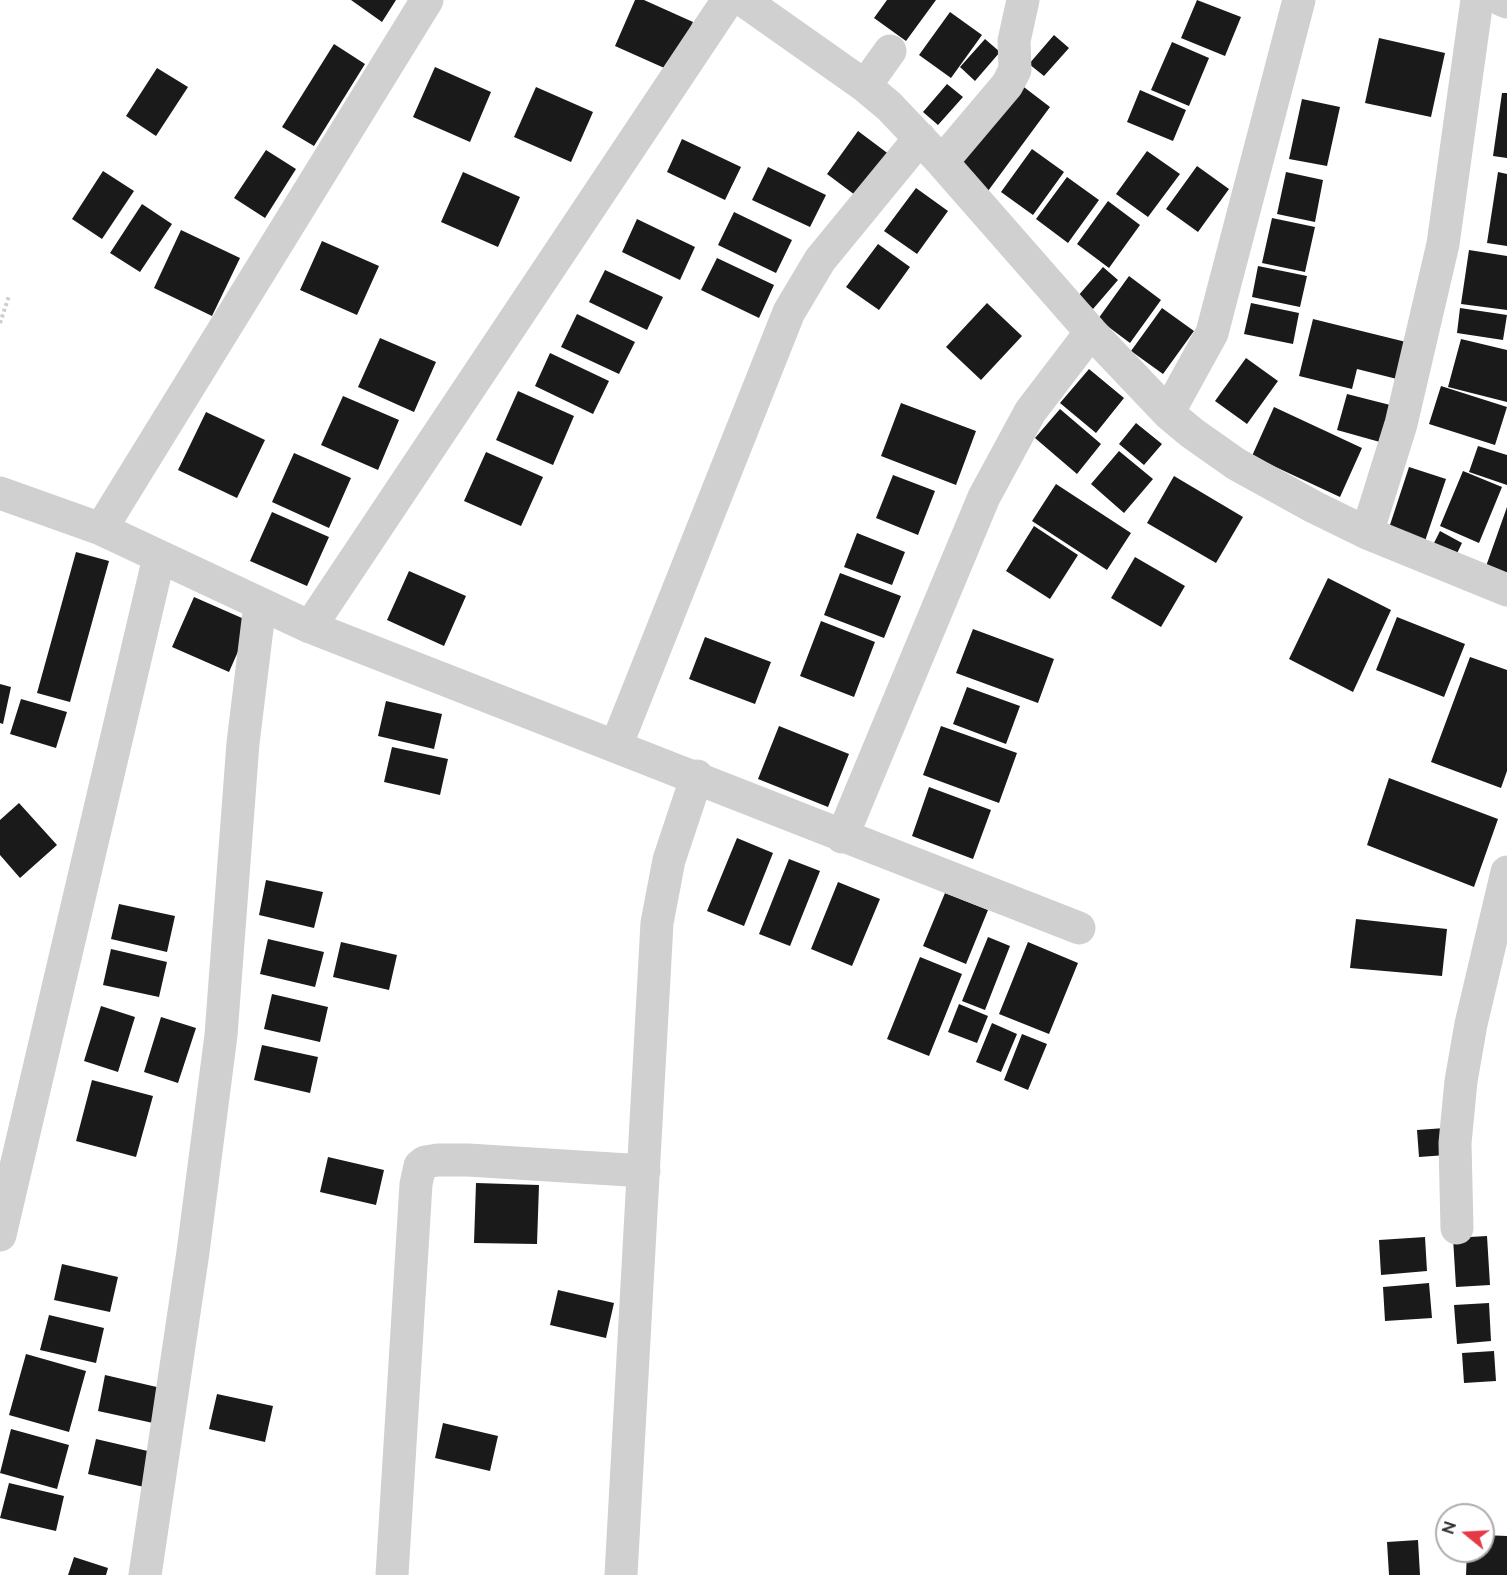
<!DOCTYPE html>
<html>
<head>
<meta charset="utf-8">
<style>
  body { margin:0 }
  #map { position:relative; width:1507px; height:1575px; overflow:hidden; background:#fff; font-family:Raleway,sans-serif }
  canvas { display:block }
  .north { position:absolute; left:1435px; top:1503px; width:60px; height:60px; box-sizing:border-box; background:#fff; border:2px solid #adadad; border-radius:50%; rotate:288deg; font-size:16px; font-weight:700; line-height:24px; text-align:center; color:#333 }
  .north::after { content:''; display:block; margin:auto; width:21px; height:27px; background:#e63946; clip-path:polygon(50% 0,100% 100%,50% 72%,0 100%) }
</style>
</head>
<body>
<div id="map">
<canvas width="1507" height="1575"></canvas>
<div class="north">N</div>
</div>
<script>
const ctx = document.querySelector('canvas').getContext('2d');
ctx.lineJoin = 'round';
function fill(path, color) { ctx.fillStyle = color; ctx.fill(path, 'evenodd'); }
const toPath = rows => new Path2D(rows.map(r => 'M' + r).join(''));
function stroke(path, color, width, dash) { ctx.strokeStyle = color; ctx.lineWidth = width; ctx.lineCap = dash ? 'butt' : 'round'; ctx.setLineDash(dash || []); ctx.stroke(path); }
const building = toPath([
  [351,0,396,0,382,22],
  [635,0,644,0,693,22,671,71,615,46],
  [887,0,936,0,906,41,874,18],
  [1197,0,1241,17,1225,56,1181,38],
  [950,12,982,35,951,78,919,55],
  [1054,35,1069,48,1044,76,1029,64],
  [1379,38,1445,53,1431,117,1365,103],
  [985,39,1000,52,975,81,960,67],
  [1172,42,1209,58,1189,106,1151,90],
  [334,44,365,64,314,146,282,127],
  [435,67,491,92,470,142,413,117],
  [157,68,188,87,156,136,126,116],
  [1016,81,1050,107,988,191,954,165],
  [947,84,963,97,938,125,923,112],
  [536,87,593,112,571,162,514,137],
  [1140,90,1186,110,1173,141,1127,122],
  [1502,93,1507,93,1507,158,1493,156],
  [1302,99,1340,107,1327,166,1289,159],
  [858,131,890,155,859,198,827,174],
  [682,139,741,167,725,200,667,172],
  [1032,149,1064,172,1033,215,1001,192],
  [266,150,296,169,265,218,234,198],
  [1147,151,1180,174,1148,217,1116,194],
  [1197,166,1229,189,1198,232,1166,209],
  [768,167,826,195,810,227,752,200],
  [103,171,134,191,102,239,72,219],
  [463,172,520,197,498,247,441,222],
  [1286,172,1323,180,1315,222,1277,214],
  [1498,172,1507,174,1507,246,1487,243],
  [1067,177,1099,200,1068,243,1036,219],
  [916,188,948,211,917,254,884,231],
  [1108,201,1140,225,1109,268,1077,244],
  [142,204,172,224,140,272,110,253],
  [734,212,792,240,776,273,718,245],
  [1272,218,1315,227,1305,272,1262,263],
  [637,219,695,247,680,280,622,252],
  [181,230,240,258,212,316,154,288],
  [322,241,379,266,357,315,300,290],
  [878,244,910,267,879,310,846,287],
  [1469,250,1507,256,1507,310,1461,304],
  [717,258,774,285,759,318,701,290],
  [1258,266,1307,276,1300,307,1252,297],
  [1103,267,1118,280,1093,309,1078,296],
  [605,270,663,297,647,330,589,302],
  [1129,276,1161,300,1130,343,1098,319],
  [987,303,1022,336,981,380,946,347],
  [1251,303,1299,313,1293,344,1244,334],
  [1162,308,1194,331,1163,374,1131,351],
  [1460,308,1507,315,1503,340,1457,333],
  [577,314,635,342,619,374,561,347],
  [1313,319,1406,342,1397,379,1357,369,1352,389,1299,376],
  [380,338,436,362,414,412,358,387],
  [1461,339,1507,350,1507,402,1448,387],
  [550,353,609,381,593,414,535,386],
  [1246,358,1278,381,1247,424,1215,401],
  [1089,369,1124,398,1096,433,1060,403],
  [1441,386,1507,407,1495,445,1429,424],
  [518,391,574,416,553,465,496,440],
  [1347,394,1398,407,1387,444,1337,430],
  [343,396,399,420,378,470,321,445],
  [901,403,976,431,956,485,881,456],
  [1274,407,1362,448,1340,497,1252,456],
  [1060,409,1101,444,1077,474,1035,438],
  [206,412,265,440,237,498,178,470],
  [1136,423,1162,444,1144,465,1119,444],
  [1478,446,1507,455,1507,485,1469,472],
  [1119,451,1153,479,1124,513,1091,484],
  [486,452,543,477,521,526,464,501],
  [294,453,351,478,329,528,272,502],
  [1409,467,1446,479,1424,544,1388,531],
  [1463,471,1502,487,1479,543,1440,526],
  [893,475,935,491,918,535,876,518],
  [1174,476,1243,517,1216,563,1147,523],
  [1056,484,1131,533,1107,570,1032,521],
  [1507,507,1507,580,1484,572],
  [272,512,329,537,307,586,250,561],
  [1034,526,1078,555,1050,599,1006,571],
  [1440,531,1462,543,1451,566,1428,555],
  [857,533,905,552,892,585,844,567],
  [76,552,109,561,70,702,37,693],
  [1135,557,1185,586,1161,627,1111,598],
  [409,571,466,596,444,646,387,620],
  [840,573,901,596,884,638,824,615],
  [1328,578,1391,610,1353,692,1289,659],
  [194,597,251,622,229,672,172,647],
  [1397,617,1465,644,1444,697,1376,670],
  [821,621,875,642,854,697,800,676],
  [973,629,1054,659,1038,703,956,673],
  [705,637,771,662,755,704,689,679],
  [1470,657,1507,670,1507,771,1501,788,1431,762],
  [0,684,11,687,3,724,0,723],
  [967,687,1020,706,1006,744,953,724],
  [21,699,67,712,56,748,10,734],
  [386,701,442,714,434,749,378,736],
  [779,726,849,754,828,807,758,779],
  [941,726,1017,753,999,803,923,775],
  [392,747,448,759,440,795,384,782],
  [1389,778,1498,819,1474,887,1367,845],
  [929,787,991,810,973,859,912,836],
  [19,803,57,845,20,878,0,855,0,820],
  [737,838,773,853,744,926,707,911],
  [789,859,820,871,790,946,759,934],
  [266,880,323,892,314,928,259,915],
  [838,882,880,899,852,966,811,949],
  [945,893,988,910,966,964,923,946],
  [119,904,175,916,167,952,111,939],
  [1356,919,1447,929,1442,976,1350,968],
  [988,937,1010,946,985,1010,962,1001],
  [268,939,324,952,315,987,260,974],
  [341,942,397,955,389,990,333,977],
  [1028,942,1078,963,1049,1034,999,1014],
  [111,949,167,962,159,997,103,985],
  [920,957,962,974,929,1056,887,1039],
  [272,994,328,1007,320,1042,264,1029],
  [959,1004,988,1016,977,1043,948,1032],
  [101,1006,135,1017,118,1072,84,1061],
  [161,1017,196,1028,178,1083,144,1072],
  [992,1023,1017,1034,1001,1072,976,1062],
  [1022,1034,1047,1044,1028,1090,1004,1080],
  [262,1045,318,1057,310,1093,254,1080],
  [92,1080,153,1096,136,1157,76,1141],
  [1445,1128,1446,1155,1419,1157,1417,1130],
  [328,1157,384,1170,376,1205,320,1192],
  [476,1183,539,1185,537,1244,474,1243],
  [1487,1236,1490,1285,1456,1287,1453,1238],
  [1425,1237,1427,1271,1381,1275,1379,1240],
  [62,1264,118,1277,110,1312,54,1300],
  [1429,1283,1432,1318,1385,1321,1383,1287],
  [558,1290,614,1303,606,1338,550,1325],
  [1489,1303,1491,1341,1457,1344,1454,1305],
  [49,1315,104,1328,96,1363,40,1350],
  [1494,1351,1496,1381,1464,1383,1462,1353],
  [26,1354,86,1371,69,1432,9,1415],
  [105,1375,161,1388,153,1423,98,1411],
  [217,1394,273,1406,265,1442,209,1429],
  [443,1423,498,1436,490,1471,435,1458],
  [11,1429,69,1445,57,1489,0,1473],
  [96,1439,152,1452,144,1487,88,1474],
  [9,1483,64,1496,56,1531,0,1518],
  [1483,1535,1507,1536,1507,1575,1466,1575,1467,1551,1483,1551],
  [1418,1540,1420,1575,1389,1575,1387,1542],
  [74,1557,108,1568,106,1575,68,1575]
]);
const path = toPath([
  [0,323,9,296]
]);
const minor = toPath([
  [743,0,865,86,889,106,942,162,1091,332,1168,413,1192,433,1236,464,1314,507,1367,533,1507,590],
  [1502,0,1507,2],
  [865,86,890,51],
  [942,162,1007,85,1015,70,1014,41,1023,0],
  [1168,413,1212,333,1299,0],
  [0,493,101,529,310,627,728,0],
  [101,529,427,0],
  [1367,533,1401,424,1443,244,1477,0],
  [310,627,1079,928],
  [616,746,789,312,820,260,920,138],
  [842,837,984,497,1030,412,1091,332],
  [1457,1228,1455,1143,1461,1081,1471,1024,1507,872],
  [0,1235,159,557],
  [145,1575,193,1252,221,1035,243,743,260,604],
  [392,1575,416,1184,420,1166,425,1162,438,1160,468,1160,644,1171],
  [621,1575,657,923,669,860,697,776]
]);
fill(building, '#1a1a1a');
stroke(path, '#cdcdcd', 4, [3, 3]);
stroke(minor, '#d0d0d0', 33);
</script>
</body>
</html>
